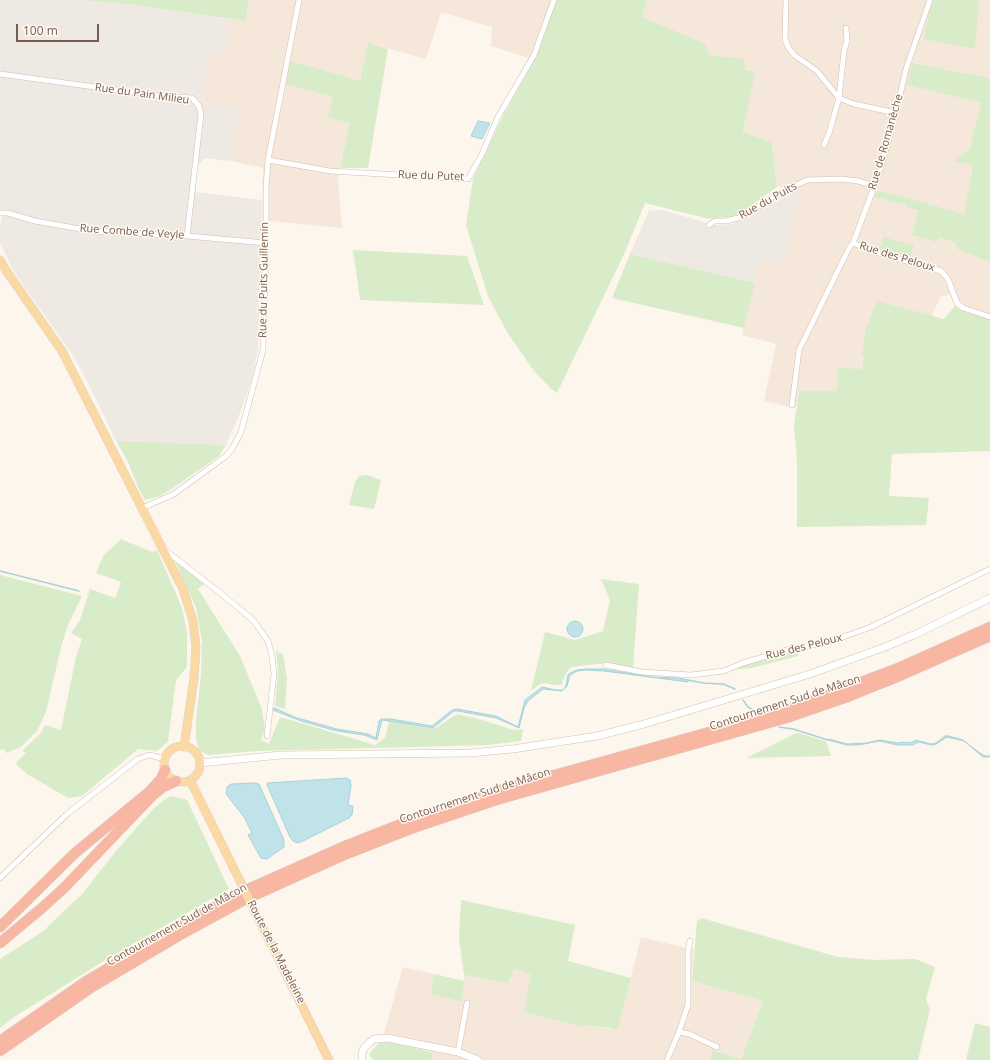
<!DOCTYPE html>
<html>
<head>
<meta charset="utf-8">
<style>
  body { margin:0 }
  #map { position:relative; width:990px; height:1060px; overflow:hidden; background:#fdf6ec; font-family:"Open Sans",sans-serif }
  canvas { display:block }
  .scale { position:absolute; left:16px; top:24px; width:83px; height:18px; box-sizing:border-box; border:2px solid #7a5c4d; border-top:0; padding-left:5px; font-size:12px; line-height:14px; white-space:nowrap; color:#7a5c4d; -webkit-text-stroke:3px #fffaf3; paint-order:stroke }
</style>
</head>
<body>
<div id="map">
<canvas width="990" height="1060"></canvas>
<div class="scale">100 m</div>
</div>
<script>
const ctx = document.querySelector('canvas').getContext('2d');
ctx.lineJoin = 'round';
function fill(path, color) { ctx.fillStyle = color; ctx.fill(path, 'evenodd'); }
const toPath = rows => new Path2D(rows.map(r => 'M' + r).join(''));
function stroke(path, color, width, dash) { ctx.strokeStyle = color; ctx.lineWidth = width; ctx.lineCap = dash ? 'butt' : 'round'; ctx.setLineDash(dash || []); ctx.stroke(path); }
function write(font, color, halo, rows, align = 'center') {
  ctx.font = font + ' "Open Sans",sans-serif'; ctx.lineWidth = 3; ctx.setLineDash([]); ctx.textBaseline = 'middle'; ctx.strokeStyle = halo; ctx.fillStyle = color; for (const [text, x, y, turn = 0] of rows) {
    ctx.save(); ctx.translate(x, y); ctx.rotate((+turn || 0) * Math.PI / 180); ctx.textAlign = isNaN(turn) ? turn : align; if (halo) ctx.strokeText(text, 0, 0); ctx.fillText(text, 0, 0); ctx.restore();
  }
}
const residential = toPath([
  [249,0,556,0,536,57,525,57,491,46,492,27,441,12,426,59,368,43,360,81,286,84,333,97,350,123,338,175,342,228,270,221,262,218,263,168,231,161,239,109,202,103,209,53,224,55,229,19,246,21],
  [647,0,990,0,990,78,912,63,908,85,981,103,969,150,954,161,973,165,964,215,878,190,876,197,908,205,907,208,918,210,912,235,939,237,957,243,958,250,990,262,990,319,955,306,950,295,941,296,932,316,912,311,864,356,862,369,838,391,799,391,796,407,789,407,764,401,776,344,742,335,755,283,759,259,783,264,801,185,777,187,772,142,743,132,754,72,709,55,642,17],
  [641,937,694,950,692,981,763,1001,741,1059,714,1050,710,1060,431,1060,433,1053,388,1042,384,1033,403,967,434,974,430,994,462,1002,464,975,508,983,514,968,532,974,587,1025,610,1029,619,1026]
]);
const industrial = toPath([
  [0,0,81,0,134,5,229,19,224,55,209,53,202,103,239,109,231,161,205,158,197,167,196,192,262,200,258,349,252,379,238,418,226,445,116,441,96,399,74,357,14,272,0,243,0,223,2,220,0,208],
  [801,184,783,264,759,259,755,283,630,254,649,211,663,210,713,225,732,224,749,215,770,201]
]);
const green = toPath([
  [81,0,249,0,246,21,134,5],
  [556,0,647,0,642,17,705,44,709,55,743,59,746,70,755,72,743,132,772,142,777,187,737,216,709,219,645,203,625,252,557,393,550,388,534,371,507,332,488,296,466,225,473,179,504,114,536,57],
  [934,0,979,0,975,49,924,39,931,5],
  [368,43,388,49,368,168,340,168,350,123,328,118,333,97,286,84,291,61,360,81],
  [912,63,990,78,990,262,958,250,956,243,939,237,937,242,912,235,918,210,906,208,907,205,875,197,878,190,964,214,973,165,953,161,969,150,981,103,907,85],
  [883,237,914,245,910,257,880,249],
  [353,250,467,256,484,305,360,300],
  [630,254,755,283,744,328,612,298],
  [877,301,944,319,955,306,990,319,990,451,892,454,889,496,929,498,926,525,797,527,797,461,794,427,799,391,837,391,837,368,862,369,864,356,862,355,866,329],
  [116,441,226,445,219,456,173,488,160,496,145,500,140,492,128,462],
  [367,475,381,480,374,509,349,505,355,482,359,476],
  [121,539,152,552,157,550,182,608,187,632,187,667,176,680,168,742,157,751,138,749,82,796,68,798,27,774,16,764,20,758,26,753,22,751,40,734,45,725,61,730,76,657,82,639,71,633,80,620,90,589,115,598,121,582,96,573,101,561,104,555],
  [175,561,204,584,198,589,240,656,262,709,265,730,261,740,269,744,280,717,375,745,385,738,389,722,434,729,457,714,482,720,514,730,523,729,521,741,488,745,258,751,208,755,199,750,196,739,196,720,201,674,202,641,196,608],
  [0,575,82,596,68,625,61,647,46,712,37,731,21,747,7,753,3,749,0,750],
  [601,579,639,584,633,669,607,663,571,667,565,675,561,685,554,685,545,683,540,684,531,691,545,632,575,640,603,631,610,600],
  [276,650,283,655,287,678,285,709,275,706,278,670],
  [797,651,798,656,752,668,731,670,743,665],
  [798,733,826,741,831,756,746,758,794,734],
  [170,796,187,800,229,889,112,956,14,1017,0,1028,0,959,42,932,83,893,116,851,155,807],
  [461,900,575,925,568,961,631,978,619,1026,615,1029,587,1025,583,1027,524,1012,531,974,514,968,508,983,464,975,459,938],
  [701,918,838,957,873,960,915,959,935,967,926,999,930,1010,918,1060,710,1060,713,1050,741,1059,763,1001,692,981,697,921],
  [434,974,464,981,462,1002,430,994],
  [975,1023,990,1027,990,1060,966,1060],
  [388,1042,433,1053,431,1060,373,1060,369,1054,379,1043]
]);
const water = toPath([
  [478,121,490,123,482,139,471,136,478,121],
  '567 629a8 8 0 1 1 16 0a8 8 0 1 1-16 0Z',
  [586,669,603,669,652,677,678,678,688,680,688,682,604,671,585,670,577,671,570,675,567,686,562,691,543,689,528,701,524,708,519,728,496,718,458,711,454,711,433,728,382,720,377,740,364,735,337,731,301,721,273,710,273,708,277,709,294,717,337,729,368,734,376,738,379,721,381,719,391,719,432,726,452,710,457,709,496,716,518,727,525,700,542,687,556,690,563,690,566,686,568,675,570,673,577,670,586,669],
  [945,736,949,736,963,740,977,751,985,756,990,756,990,757,983,757,964,741,947,737,936,744,932,745,918,742,913,745,898,745,879,741,859,745,847,745,828,740,829,739,847,744,866,743,880,740,898,743,904,742,910,743,916,740,931,744,936,743,945,736],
  [346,778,350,780,351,786,348,805,353,806,352,815,349,818,303,841,298,843,293,841,290,837,267,785,267,783,346,778],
  [255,783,259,784,284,840,284,847,267,859,261,858,248,835,252,833,244,817,226,794,227,787,231,784,255,783]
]);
const stream = toPath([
  [0,571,79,591],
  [688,680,703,683,723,684,735,689],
  [743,700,748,707,755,711],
  [779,727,793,729,828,740]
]);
const street = toPath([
  [786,0,785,39,788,47,794,55,817,71,839,98,854,104,896,113],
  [0,74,153,95,192,98,199,106,201,114,187,236],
  [824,145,829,133,839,98,844,51,847,40,846,28],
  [268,160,330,171,468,179,481,156,498,117,534,55,554,0],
  [0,213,8,213,35,221,92,231,187,236,266,243],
  [709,225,715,221,726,221,742,217,774,196,807,180,841,179,858,181,875,186],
  [853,243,872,251,941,271,948,279,957,303,963,308,990,317],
  [792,405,799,350,849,248,853,243,878,177,896,113,906,69,930,0],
  [142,508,174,494,226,456,232,449,241,432,263,350,266,243,266,188,268,160,299,0],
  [165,550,219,592,253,620,268,641,272,656,274,674,267,736],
  [606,665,642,672,691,675,724,671,743,663,787,650,829,642,871,627,990,569],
  [0,878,67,814,138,759,149,755,165,759],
  [679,1032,689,1034,717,1047],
  [458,1052,467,1003],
  [667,1060,679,1032,688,1005,688,951,690,941]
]);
const secondary = toPath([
  [200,763,281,755,470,753,513,749,597,736,644,724,810,674,885,647,916,634,990,598],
  [362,1060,362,1053,364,1048,370,1042,374,1039,387,1038,458,1052,478,1060]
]);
const primary = toPath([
  [0,260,7,272,62,351,183,589,193,621,196,647,194,678,184,747],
  '164 764a18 18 0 1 1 36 0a18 18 0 1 1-36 0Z',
  [190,780,240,881],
  [254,910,329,1060]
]);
const highway = toPath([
  [0,927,75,853,149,792,161,779,165,770],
  [0,943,42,908,64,888,152,796,163,787,176,781],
  [0,1041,85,982,172,930,246,890,345,846,406,822,497,791,735,725,806,703,896,669,990,627],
  [0,1051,92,987,180,935,246,899,344,855,413,828,496,800,786,718,847,697,897,677,990,636]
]);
const primaryBridge = toPath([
  [240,881,254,910]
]);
const streetNames = [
  ["Rue du Pain Milieu",142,94,8],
  ["Rue de Romanèche",886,142,-74],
  ["Rue du Putet",431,176,2],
  ["Rue du Puits",768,201,-29],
  ["Rue Combe de Veyle",132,232,4],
  ["Rue des Peloux",897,257,17],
  ["Rue du Puits Guillemin",264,280,-89],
  ["Rue des Peloux",804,647,-14],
  ["Contournement Sud de Mâcon",785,703,-18],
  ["Contournement Sud de Mâcon",475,796,-18],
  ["Contournement Sud de Mâcon",177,925,-29],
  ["Route de la Madeleine",276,952,63]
];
fill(residential, '#f5e8da');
fill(industrial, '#efe9e4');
fill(green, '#d8ecc9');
fill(water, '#bfe3e8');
stroke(water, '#a5d3da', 1);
stroke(stream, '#a5d3da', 1.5);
stroke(street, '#d1beb0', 6);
stroke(secondary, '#d6c0b0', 8);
stroke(primary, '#dad1cd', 9);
stroke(highway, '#dad1cd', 11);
stroke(street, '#fff', 5);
stroke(secondary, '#fff', 7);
stroke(primary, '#fbd9a5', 8);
stroke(highway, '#f7b7a3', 10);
stroke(primaryBridge, '#dad1cd', 9, []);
stroke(primaryBridge, '#fbd9a5', 8);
write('11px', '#7a5c4d', '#fffaf3', streetNames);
</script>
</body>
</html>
